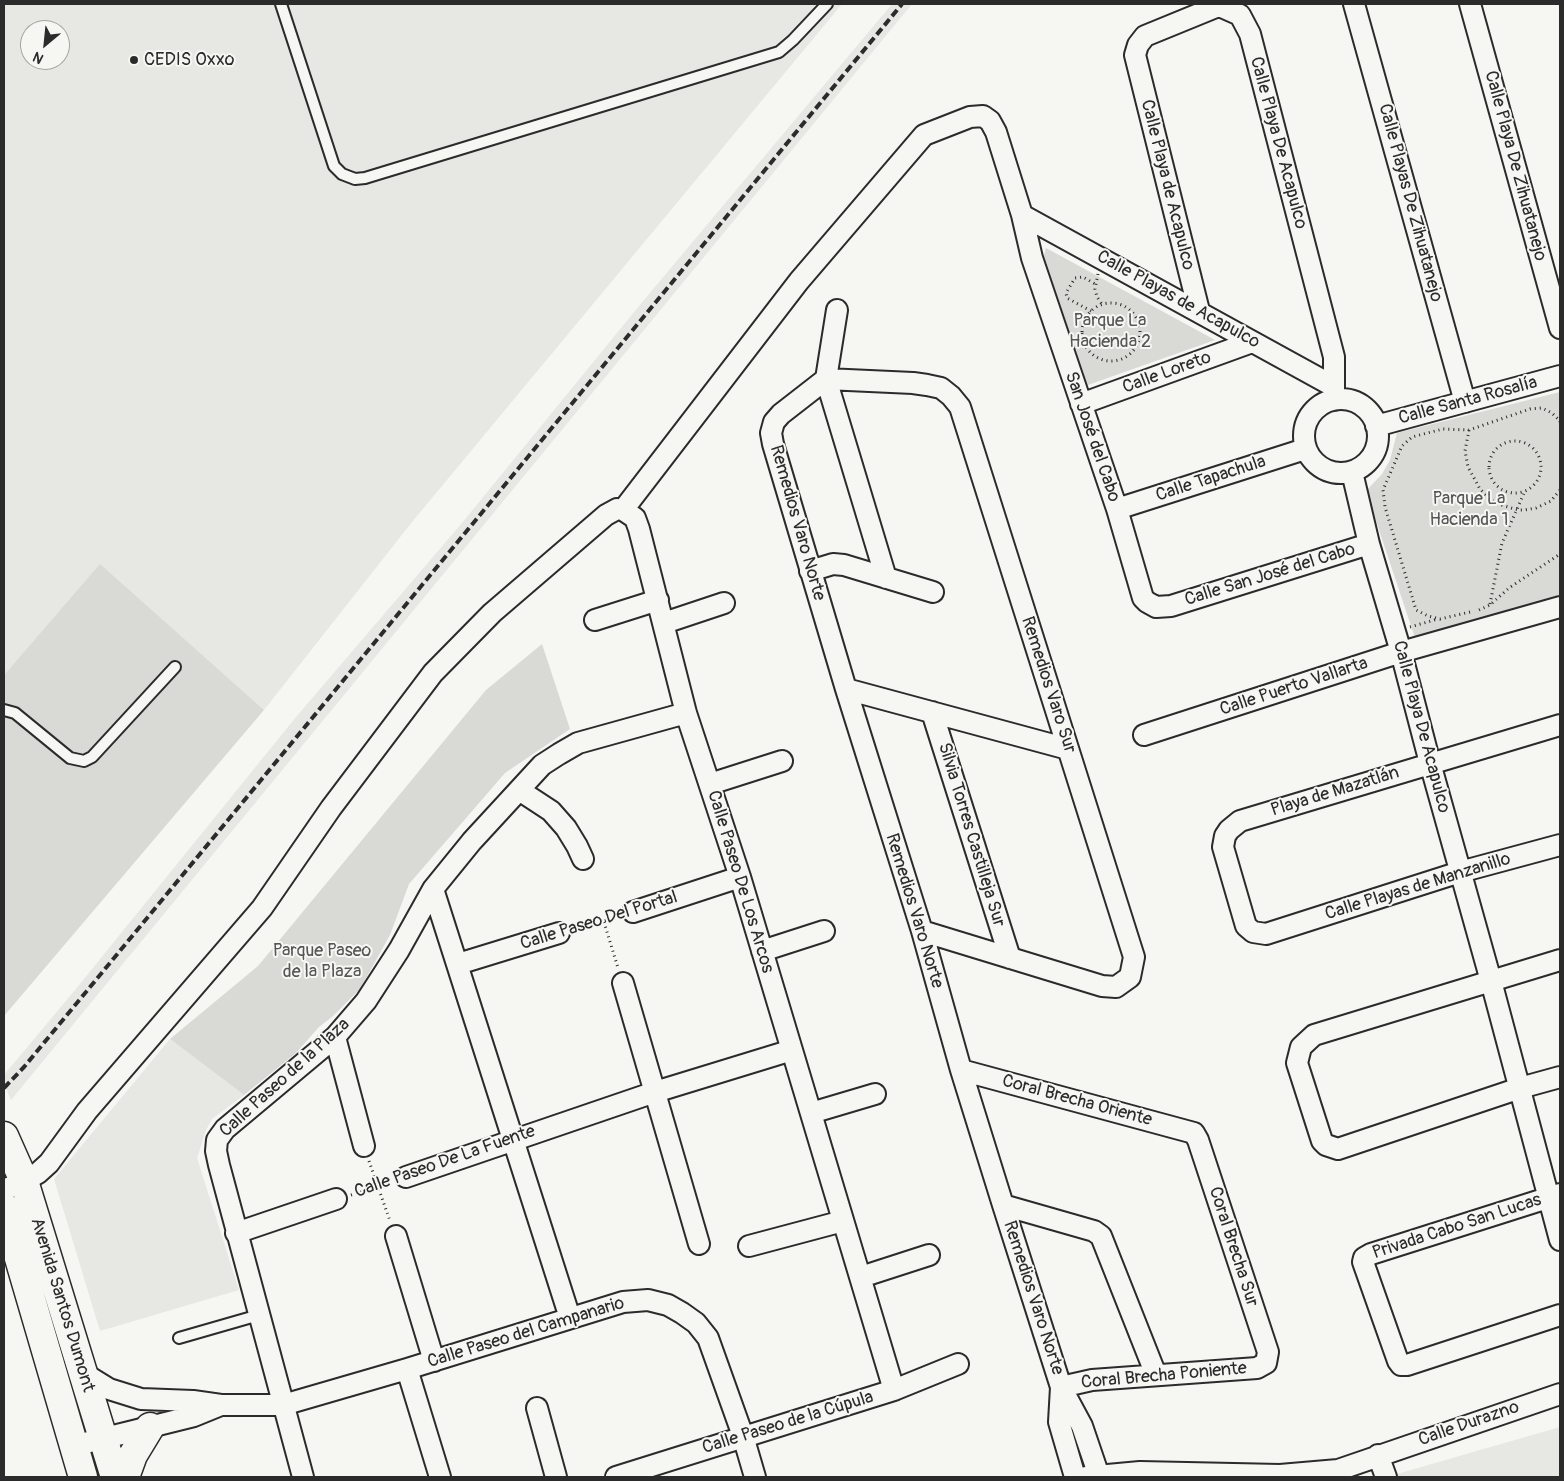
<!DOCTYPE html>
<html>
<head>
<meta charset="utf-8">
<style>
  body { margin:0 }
  #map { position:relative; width:1564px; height:1481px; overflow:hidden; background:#f6f6f2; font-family:Pangolin,sans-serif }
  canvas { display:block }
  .frame { position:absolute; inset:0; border:5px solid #2b2b2b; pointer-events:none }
  .north { position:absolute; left:20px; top:20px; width:50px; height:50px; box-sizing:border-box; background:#f6f6f2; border:1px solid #a5a5a2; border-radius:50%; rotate:208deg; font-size:14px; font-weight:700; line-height:20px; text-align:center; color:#2b2b2b }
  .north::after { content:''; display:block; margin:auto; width:18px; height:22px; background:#2b2b2b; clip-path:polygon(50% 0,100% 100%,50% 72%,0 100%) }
</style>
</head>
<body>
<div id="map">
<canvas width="1564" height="1481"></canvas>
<div class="frame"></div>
<div class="north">N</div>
</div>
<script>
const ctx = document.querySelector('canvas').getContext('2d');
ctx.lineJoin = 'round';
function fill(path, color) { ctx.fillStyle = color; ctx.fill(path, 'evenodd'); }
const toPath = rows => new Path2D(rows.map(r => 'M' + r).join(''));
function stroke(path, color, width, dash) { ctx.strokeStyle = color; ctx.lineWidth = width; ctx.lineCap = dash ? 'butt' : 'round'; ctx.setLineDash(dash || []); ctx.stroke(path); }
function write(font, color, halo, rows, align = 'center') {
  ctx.font = font + ' Pangolin,sans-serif'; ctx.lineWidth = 4; ctx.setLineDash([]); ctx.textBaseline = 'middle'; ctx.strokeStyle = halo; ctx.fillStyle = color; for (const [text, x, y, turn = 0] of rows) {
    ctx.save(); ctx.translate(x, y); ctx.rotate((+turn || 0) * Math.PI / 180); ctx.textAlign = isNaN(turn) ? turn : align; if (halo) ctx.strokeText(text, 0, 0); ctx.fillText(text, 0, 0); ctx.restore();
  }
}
const built = toPath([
  [4,4,842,4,412,522,264,710,100,565,4,675],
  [30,30,60,30,60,60,30,60],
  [892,4,912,4,11,1100,4,1083,4,1075,75,990,296,717,462,523,639,306],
  [170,1039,244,1095,212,1119,206,1130,197,1158,239,1290,100,1331,54,1179],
  [1560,1427,1560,1477,1398,1477,1397,1474]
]);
const green = toPath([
  [1046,248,1215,340,1085,386,1042,262],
  [1560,392,1560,598,1415,638,1366,491,1382,474,1390,460,1397,433],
  [100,564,264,710,4,1016,4,675],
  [542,644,570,729,505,773,409,884,390,935,360,989,333,1016,319,1027,296,1053,244,1095,170,1039,258,966,486,690]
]);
const path = toPath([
  [1098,274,1095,289,1097,297,1102,304],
  '1082 332a29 29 0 1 1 58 0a29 29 0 1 1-58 0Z',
  [1091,311,1067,298,1066,293,1075,278,1083,277,1095,284],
  [1469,430,1465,451,1468,467,1480,489,1490,499,1498,504,1518,510,1524,510,1536,508,1551,501,1560,490],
  '1489 467a26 26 0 1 1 52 0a26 26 0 1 1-52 0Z',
  [1490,604,1502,543,1525,491],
  [1479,610,1490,605,1509,588,1560,554],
  [1470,612,1440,619,1428,616,1416,610,1385,507,1383,490,1402,446,1412,437,1443,429,1469,430,1530,409,1542,408,1552,413,1560,421,1560,425],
  [1410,627,1438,619],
  [604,922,618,968],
  [576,929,618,917],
  [369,1161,390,1221],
  [351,1195,391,1183]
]);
const lane = toPath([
  [281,4,334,166,342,174,355,179,365,178,779,52,793,40,827,4],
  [4,710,15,713,70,758,84,761,92,757,175,667],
  [179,1338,259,1315]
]);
const street = toPath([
  [1354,4,1465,402],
  [1470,4,1560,328],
  [1022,215,1333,386],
  [837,310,826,379,886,578],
  [1199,311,1135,55,1138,45,1145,36,1216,7,1222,7,1240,15,1250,34,1334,357,1334,400],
  '1304 436a37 37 0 1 1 74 0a37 37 0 1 1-74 0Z',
  [1081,404,1252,342],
  [1376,426,1560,376],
  [1352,472,1369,544,1401,652,1430,763,1491,981,1560,1240],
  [1117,509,1305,449],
  [623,510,799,281,924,135,970,117,983,116,990,121,996,132,1022,215,1032,258,1117,509,1143,598,1147,602,1156,607,1171,606,1369,544],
  [810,571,833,564,844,565,933,592],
  [595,620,658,600],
  [664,623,724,603],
  [846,689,1068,749],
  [932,712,1010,958],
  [1560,725,1240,821,1229,830,1225,836,1223,847,1246,926,1253,932,1266,934,1460,872,1560,845],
  [1144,735,1401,652,1560,607],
  [710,784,782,761],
  [519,790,551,811,566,828,577,846,583,859],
  [433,889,570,1318],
  [633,912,740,877],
  [922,931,1102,986,1116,987,1130,977,1134,957,960,407,951,396,941,388,927,385,913,383,826,379,781,414,774,422,771,433,773,444,846,689,922,931,961,1070,1003,1205,1061,1387,1082,1426,1099,1476],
  [762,951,824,931],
  [1560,960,1314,1035,1301,1047,1297,1063,1322,1141,1326,1145,1338,1149,1520,1088,1560,1077],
  [458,964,559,933],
  [623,983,699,1244],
  [335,1037,364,1146],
  [961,1070,1194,1133,1198,1140,1268,1352,1266,1363,1257,1368,1092,1380,1061,1387],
  [811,1113,875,1094],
  [406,1177,655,1092,792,1050],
  [4,1190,24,1181,38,1173,49,1163,87,1111,262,908,331,808,433,673,492,613,606,515,617,509,623,510,635,518,639,529,686,713,740,877,894,1390],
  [1560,1194,1371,1254,1364,1258,1363,1262,1398,1361,1401,1365,1407,1365,1560,1315],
  [1003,1205,1094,1231,1101,1236,1156,1375],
  [236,1233,336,1199],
  [396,1236,434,1361],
  [749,1246,843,1221],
  [861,1277,929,1255],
  [407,1369,440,1477],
  [83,1373,109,1389,141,1399,193,1401,221,1405,283,1405,407,1369,623,1302,648,1300,668,1305,682,1313,696,1323,708,1338,743,1436,755,1477],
  [1061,1387,1059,1422,1075,1477],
  [537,1408,556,1477],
  [73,1446,194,1416,221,1405],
  [1378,1455,1386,1477],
  [303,1477,219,1165,216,1151,217,1140,225,1129,335,1037,366,1001,399,950,433,889,472,841,542,765,559,754,578,743,686,713],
  [616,1477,894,1390,958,1364],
  [1086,1477,1140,1472,1280,1475,1338,1470,1560,1394]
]);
const secondary = toPath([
  [4,1136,24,1181,115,1477],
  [4,1207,83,1477],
  [125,1477,133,1455,150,1427]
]);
const rail = toPath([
  [4,1088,24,1067,902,4]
]);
const markers = [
  [134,60,5,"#2b2b2b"]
];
const poiNames = [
  ["CEDIS Oxxo",144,60]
];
const streetNames = [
  ["Calle Playa De Acapulco",1278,143,75],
  ["Calle Playa De Zihuatanejo",1515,166,75],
  ["Calle Playa de Acapulco",1167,185,76],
  ["Calle Playas De Zihuatanejo",1410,203,75],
  ["Calle Playas de Acapulco",1178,300,29],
  ["Calle Loreto",1167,373,-20],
  ["Calle Santa Rosalía",1468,401,-15],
  ["San José del Cabo",1092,437,71],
  ["Calle Tapachula",1211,479,-18],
  ["Remedios Varo Norte",797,523,74],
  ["Calle San José del Cabo",1270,575,-17],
  ["Remedios Varo Sur",1048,685,72],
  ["Calle Puerto Vallarta",1294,687,-18],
  ["Calle Playa De Acapulco",1421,727,75],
  ["Playa de Mazatlán",1335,792,-17],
  ["Silvia Torres Castilleja Sur",971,835,73],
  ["Calle Paseo De Los Arcos",740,882,73],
  ["Calle Playas de Manzanillo",1418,887,-17],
  ["Remedios Varo Norte",914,911,73],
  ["Calle Paseo Del Portal",599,921,-17],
  ["Calle Paseo de la Plaza",285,1078,-42],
  ["Coral Brecha Oriente",1077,1101,15],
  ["Calle Paseo De La Fuente",445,1162,-19],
  ["Privada Cabo San Lucas",1457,1227,-18],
  ["Coral Brecha Sur",1233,1247,72],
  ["Remedios Varo Norte",1033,1298,72],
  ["Avenida Santos Dumont",62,1305,73],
  ["Calle Paseo del Campanario",526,1333,-17],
  ["Coral Brecha Poniente",1164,1376,-5],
  ["Calle Paseo de la Cúpula",788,1423,-17],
  ["Calle Durazno",1469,1424,-19]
];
const parkNames = [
  ["Parque La",1110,321],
  ["Hacienda 2",1110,342],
  ["Parque La",1469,499],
  ["Hacienda 1",1469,520],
  ["Parque Paseo",322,951],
  ["de la Plaza",322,972]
];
fill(built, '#e7e7e3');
fill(green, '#d9d9d5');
stroke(lane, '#2b2b2b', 14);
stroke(street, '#2b2b2b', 24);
stroke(secondary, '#2b2b2b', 31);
stroke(path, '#2b2b2b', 3, [1, 4]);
stroke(lane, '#f6f6f2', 10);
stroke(street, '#f6f6f2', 20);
stroke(secondary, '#f6f6f2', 28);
stroke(rail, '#2b2b2b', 4, [8, 4]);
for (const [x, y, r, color] of markers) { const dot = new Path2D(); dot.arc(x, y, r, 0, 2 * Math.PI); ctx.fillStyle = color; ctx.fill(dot); stroke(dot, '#f6f6f2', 2); }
write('18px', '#2b2b2b', '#f6f6f2', poiNames, 'left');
write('18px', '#2b2b2b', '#f6f6f2', streetNames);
write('18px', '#565656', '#f6f6f2', parkNames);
</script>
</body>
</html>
